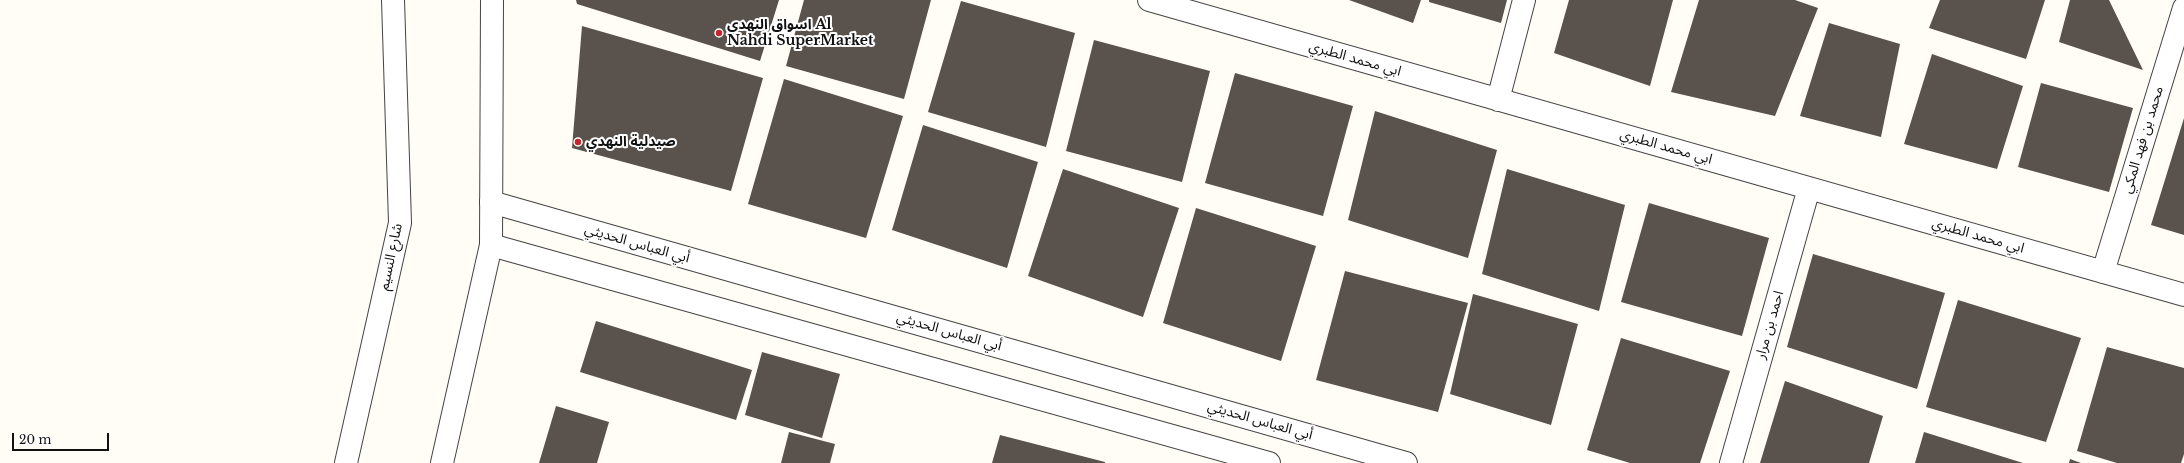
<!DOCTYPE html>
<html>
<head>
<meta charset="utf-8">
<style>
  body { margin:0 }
  #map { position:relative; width:2184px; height:463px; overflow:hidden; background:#fffdf5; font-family:"Libre Baskerville",serif }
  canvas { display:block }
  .scale { position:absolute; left:12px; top:433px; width:97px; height:18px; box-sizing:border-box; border:2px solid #111; border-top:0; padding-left:5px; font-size:12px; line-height:14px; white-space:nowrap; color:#111; -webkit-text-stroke:3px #fff; paint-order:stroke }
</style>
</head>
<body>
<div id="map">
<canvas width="2184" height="463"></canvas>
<div class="scale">20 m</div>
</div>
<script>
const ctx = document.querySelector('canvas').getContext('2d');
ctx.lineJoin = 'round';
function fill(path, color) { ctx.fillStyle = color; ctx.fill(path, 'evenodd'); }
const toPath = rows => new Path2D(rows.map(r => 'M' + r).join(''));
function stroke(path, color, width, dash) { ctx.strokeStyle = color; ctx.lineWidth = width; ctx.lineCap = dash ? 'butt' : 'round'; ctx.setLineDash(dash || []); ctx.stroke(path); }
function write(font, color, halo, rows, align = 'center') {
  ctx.font = font + ' "Libre Baskerville","Noto Sans Arabic",serif'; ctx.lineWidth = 4; ctx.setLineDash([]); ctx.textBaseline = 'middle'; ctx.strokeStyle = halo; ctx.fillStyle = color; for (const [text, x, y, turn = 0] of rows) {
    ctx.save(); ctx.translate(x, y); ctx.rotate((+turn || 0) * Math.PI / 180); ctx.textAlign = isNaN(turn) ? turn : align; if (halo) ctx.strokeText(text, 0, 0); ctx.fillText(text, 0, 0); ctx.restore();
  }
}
const building = toPath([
  [576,0,779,0,760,61,577,4],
  [804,0,931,0,904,99,786,66],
  [1349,0,1421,0,1413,23],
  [1429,0,1507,0,1501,23,1429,2],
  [1569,0,1673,0,1650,86,1554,53],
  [1699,0,1795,0,1818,8,1775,116,1671,92],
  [1940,0,2045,0,2026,59,1929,28],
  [2070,0,2109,0,2143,70,2059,42],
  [961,1,1075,33,1046,147,928,112],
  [1829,23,1900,44,1881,137,1800,116],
  [582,26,763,78,731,191,572,148],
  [1094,40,1210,71,1182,182,1066,151],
  [1932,54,2023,86,1997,169,1904,144],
  [1235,73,1353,106,1323,216,1205,183],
  [784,79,903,116,866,238,748,204],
  [2041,83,2133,108,2109,192,2018,167],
  [1375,111,1497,150,1468,258,1348,220],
  [2184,118,2184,235,2151,225],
  [923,125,1038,162,1007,268,892,230],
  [1063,169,1179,208,1143,317,1028,276],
  [1507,169,1625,205,1599,311,1482,274],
  [1649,203,1769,238,1742,336,1621,302],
  [1196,208,1316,246,1281,361,1163,323],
  [1813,254,1945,293,1917,389,1787,347],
  [1345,271,1468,303,1438,412,1316,380],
  [1473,294,1578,324,1551,425,1450,394],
  [1958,300,2081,338,2046,442,1926,407],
  [596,321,752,370,736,420,580,372],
  [1621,338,1730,371,1700,463,1630,463,1587,450],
  [2107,347,2184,368,2184,454,2181,463,2117,463,2077,451],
  [762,352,840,374,822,438,745,415],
  [1785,381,1883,416,1869,463,1760,463],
  [556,406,609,422,597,463,539,463],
  [789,432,835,444,830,463,781,463],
  [1924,432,2023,463,1915,463],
  [1000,435,1105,462,1105,463,992,463],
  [2070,459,2081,463,2069,463]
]);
const minor = toPath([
  [1149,0,2184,295],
  [1498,100,1524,0],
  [491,202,1406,463],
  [491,245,1269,463],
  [2103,272,2184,8],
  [1731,463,1809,188]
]);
const tertiary = toPath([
  [346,463,400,223,393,0],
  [442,463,491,245,492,0]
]);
const markers = [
  [719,33,4,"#c4262e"],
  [578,142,4,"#c4262e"]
];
const poiNames = [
  ["اسواق النهدي Al",727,25],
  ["Nahdi SuperMarket",727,41],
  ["صيدلية النهدي",586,142]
];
const streetNames = [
  ["ابي محمد الطبري",1355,59,16],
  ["محمد بن فهد المكي",2143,140,-73],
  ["ابي محمد الطبري",1666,147,16],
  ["ابي محمد الطبري",1978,236,16],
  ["أبي العباس الحديثي",637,244,16],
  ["شارع النسيم",391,257,-78],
  ["احمد بن مرار",1770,325,-74],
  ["أبي العباس الحديثي",949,332,16],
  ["أبي العباس الحديثي",1260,421,16]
];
fill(building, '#5a524d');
stroke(minor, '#444', 24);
stroke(tertiary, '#444', 24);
stroke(minor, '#fff', 22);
stroke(tertiary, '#fff', 22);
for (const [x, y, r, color] of markers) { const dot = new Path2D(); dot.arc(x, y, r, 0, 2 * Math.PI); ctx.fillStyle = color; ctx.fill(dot); stroke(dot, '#fff', 1.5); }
write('bold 14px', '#111', '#fff', poiNames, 'left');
write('14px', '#111', '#fff', streetNames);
</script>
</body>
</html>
